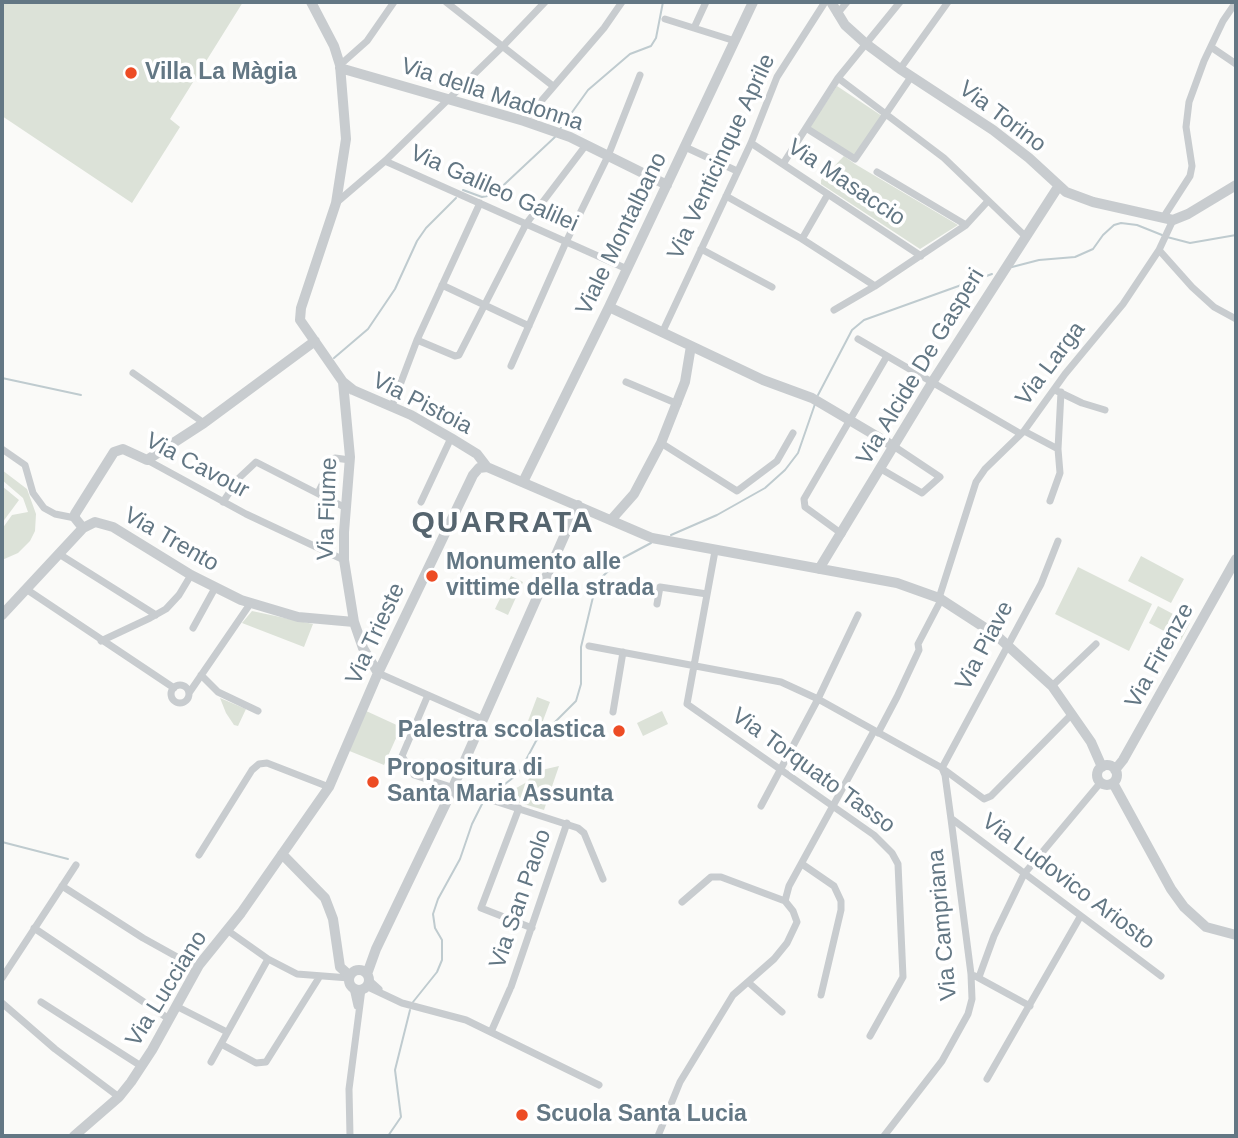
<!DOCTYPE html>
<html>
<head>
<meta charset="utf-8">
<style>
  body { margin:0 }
  #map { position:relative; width:1238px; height:1138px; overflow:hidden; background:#fafaf8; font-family:Helvetica,sans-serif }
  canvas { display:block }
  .frame { position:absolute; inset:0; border:4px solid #637784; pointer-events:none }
</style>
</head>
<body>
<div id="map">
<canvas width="1238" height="1138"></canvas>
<div class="frame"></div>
</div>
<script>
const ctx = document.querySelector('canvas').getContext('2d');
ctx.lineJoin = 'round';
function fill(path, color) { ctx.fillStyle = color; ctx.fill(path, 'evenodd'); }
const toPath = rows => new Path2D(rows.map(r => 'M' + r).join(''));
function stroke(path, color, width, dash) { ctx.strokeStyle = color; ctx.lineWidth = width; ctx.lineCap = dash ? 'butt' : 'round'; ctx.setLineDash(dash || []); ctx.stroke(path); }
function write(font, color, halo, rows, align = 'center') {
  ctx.font = font + ' Helvetica,sans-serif'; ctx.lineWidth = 7; ctx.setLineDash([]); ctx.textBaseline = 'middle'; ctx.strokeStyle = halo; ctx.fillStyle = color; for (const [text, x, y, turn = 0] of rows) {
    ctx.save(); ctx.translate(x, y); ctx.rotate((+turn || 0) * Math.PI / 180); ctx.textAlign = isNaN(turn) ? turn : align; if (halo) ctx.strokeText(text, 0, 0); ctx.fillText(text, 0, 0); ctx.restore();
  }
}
const green = toPath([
  [2,2,243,2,170,119,180,127,132,203,2,116],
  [837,86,882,116,854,157,810,127],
  [844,156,855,164,958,225,920,249,821,184,821,180],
  [2,470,27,489,36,514,35,531,30,541,18,553,2,560,2,529,12,515,28,512,23,498,2,480],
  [2,486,19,500,2,523],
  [1141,556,1184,579,1171,603,1128,581],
  [1078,567,1152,604,1129,651,1055,614],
  [511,576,523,582,508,615,495,609],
  [1158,606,1190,623,1181,640,1149,623],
  [252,611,313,624,304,647,242,623],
  [537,697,550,702,541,726,528,721],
  [220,698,246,709,238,726,234,725,226,713],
  [364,710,401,727,384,765,347,750],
  [662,711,668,724,643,736,637,723],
  [559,766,544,810,500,797,527,782,533,772]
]);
const stream = toPath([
  [560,129,588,90,630,54,651,46,656,38,663,2],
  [463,190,482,197,493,195,555,137],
  [1167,237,1190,243,1236,235],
  [1012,267,1039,260,1075,257,1093,249,1103,235,1114,225,1121,223,1137,225,1162,235],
  [334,358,368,329,395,289,417,241,426,228,456,198],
  [2,378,81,395],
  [818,395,852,330,864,320,992,274],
  [671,535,717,515,765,488,785,470,798,453,815,404],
  [491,795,519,773,536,741,576,701,581,684,581,647,593,597,602,577,621,559,651,543],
  [2,842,68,859],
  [413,1002,437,972,442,960,442,940,435,928,433,914,438,899,460,859,472,824,483,802],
  [388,1136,401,1117,395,1070,410,1010]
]);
const minor = toPath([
  [446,2,553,86],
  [837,14,847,2],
  [665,19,735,41],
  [694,28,706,2],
  [1211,47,1236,64],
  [340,65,367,41,394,2],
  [900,69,948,2],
  [838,78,944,158,1025,236],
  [524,121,604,28,622,2],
  [806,128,855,159,911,77],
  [751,143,921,256],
  [685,147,737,171],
  [385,161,627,269],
  [783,164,838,78,900,2],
  [877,172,966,225],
  [726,196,802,239,875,286],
  [336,203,385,161,502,47,545,2],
  [1163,218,1190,176,1192,166,1186,127,1189,102,1204,61,1223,21,1236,2],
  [802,239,828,194],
  [701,249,772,287],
  [1159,250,1192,287,1214,307,1236,319],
  [442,285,529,326],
  [834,310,875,286,966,225,988,201],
  [662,333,751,143,777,77,825,2],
  [858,339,1021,434],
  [417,340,455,356,459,355,526,224,586,145],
  [511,366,566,242,608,156,640,75],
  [133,373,204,423],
  [626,382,678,404],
  [1057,391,1082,403,1105,410],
  [392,406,417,340,480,203],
  [1024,431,1058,449,1060,473,1050,501],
  [661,443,737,491,777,461,793,433],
  [2,449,25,465,33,493,44,508,55,514,75,518],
  [1058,449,1061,392],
  [147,460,246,514,344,560],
  [881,469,922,493,940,477,895,447],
  [318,493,335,458,350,460],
  [223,502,239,478,256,462,346,508],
  [421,502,451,438],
  [842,534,805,507,804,499,887,356],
  [715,551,687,704,874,835,892,853,898,864,903,977,870,1036],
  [59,554,156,615],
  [26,589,174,688],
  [939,598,976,482,985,469,1024,431,1065,374,1123,304,1159,250,1173,220],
  [657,604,660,587,707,594],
  [193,628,215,588],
  [101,641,150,618,166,609,179,595,191,575],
  [589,646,781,682,818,699,942,768,984,799,991,796,1072,714],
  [378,673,482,719],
  [201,675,218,692,258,711],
  '171 694a9 9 0 1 1 18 0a9 9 0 1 1-18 0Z',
  [1052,686,1096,644],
  [189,693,250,604],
  [428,695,402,756,414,775,578,828,584,833,603,879],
  [613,712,623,652],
  [878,733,897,697,919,650,918,644,941,600],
  [942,768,1041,584,1058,541],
  [761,806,818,699,858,615],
  [519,808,481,908,532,928],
  [952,819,1161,976],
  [199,855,252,770,259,764,267,763,329,787],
  [802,864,834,886,841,901,841,910,821,995],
  [62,886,143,938,197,968],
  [785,901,789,886,874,731],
  [34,928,169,1019],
  [227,930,268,959,297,974,349,978],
  [975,976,1030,1006],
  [979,977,994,936,1024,874,1101,782],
  [2,978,76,865],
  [369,980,379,989],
  [748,982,782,1012],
  [366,986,402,1003,466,1020,599,1085],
  [511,987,567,823],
  [353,988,357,1006],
  [41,1002,141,1066],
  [2,1003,55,1049,119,1097],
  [176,1006,227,1032],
  [491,1032,510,989],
  [221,1044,256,1063,266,1062,320,976],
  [211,1062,268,959],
  [987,1079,1080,917],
  [350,1136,349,1089,362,989],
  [658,1136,680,1082,733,995,774,959,787,943,797,922,793,911,785,901,721,877,711,877,682,902],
  [884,1136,942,1061,968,1014,972,999,971,974,951,819,945,775,942,768]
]);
const tertiary = toPath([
  [311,2,334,46,340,65,346,139,336,203,301,308,300,320,343,382,353,390,411,415,451,438,477,454,487,467],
  [831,2,845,25,865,43,900,69,993,130,1029,158,1066,192,1093,202,1173,220,1188,214,1236,185],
  [340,68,524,121,570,137,667,185],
  [609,307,763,380,812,398,895,447],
  [343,382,350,457,344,532,344,560,354,622,363,648,378,673],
  [523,482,609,307,753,2],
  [611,520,634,494,661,443,685,382,691,346],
  [83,528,75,518,75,514,114,452,123,449,147,460,204,423,315,341],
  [819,569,933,381,1058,187],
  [2,615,83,528,95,522,113,527,191,575,241,600,298,617,354,622],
  '1097 775a10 10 0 1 1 20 0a10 10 0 1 1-20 0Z',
  [1115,770,1123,760,1236,559],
  [1113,783,1171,889,1184,907,1206,927,1236,935],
  [282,854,325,898,333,919,340,967,350,976],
  '349 980a10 10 0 1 1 20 0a10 10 0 1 1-20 0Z',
  [367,974,376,949,446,803,578,505],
  [74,1136,119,1097,131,1082,152,1050,199,965,241,913,329,787,378,673,473,475,479,468,487,467,652,538,897,583,939,598,996,635,1052,686,1091,742,1102,767]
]);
const markers = [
  [131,73,7,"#ed4c25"],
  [432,576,7,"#ed4c25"],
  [619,731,7,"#ed4c25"],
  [373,782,7,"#ed4c25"],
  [522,1115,7,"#ed4c25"]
];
const poiNames = [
  ["Villa La Màgia",145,73],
  ["Monumento alle",446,563],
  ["vittime della strada",446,589],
  ["Palestra scolastica",605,731,"right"],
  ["Propositura di",387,769],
  ["Santa Maria Assunta",387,795],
  ["Scuola Santa Lucia",536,1115]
];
const streetNames = [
  ["Via della Madonna",492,95,18],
  ["Via Torino",1002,117,37],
  ["Via Venticinque Aprile",722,157,-65],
  ["Via Masaccio",846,183,34],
  ["Via Galileo Galilei",494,189,24],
  ["Viale Montalbano",622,234,-64],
  ["Via Larga",1051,364,-53],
  ["Via Alcide De Gasperi",921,367,-59],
  ["Via Pistoia",422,404,27],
  ["Via Cavour",197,466,28],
  ["Via Fiume",328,509,-88],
  ["Via Trento",171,540,30],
  ["Via Trieste",376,634,-65],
  ["Via Piave",985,646,-62],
  ["Via Firenze",1160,656,-61],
  ["Via Torquato Tasso",813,771,36],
  ["Via Ludovico Ariosto",1068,882,37],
  ["Via San Paolo",521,899,-71],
  ["Via Campriana",943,925,-95],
  ["Via Lucciano",167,989,-58]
];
const districtNames = [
  ["QUARRATA",503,524]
];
fill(green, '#dce2d8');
stroke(stream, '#bfcbcf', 2);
stroke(minor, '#c8cccf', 7);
stroke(tertiary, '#c8cccf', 10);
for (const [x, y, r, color] of markers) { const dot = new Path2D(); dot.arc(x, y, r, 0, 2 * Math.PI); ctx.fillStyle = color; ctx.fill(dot); stroke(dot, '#fff', 2.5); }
write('bold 23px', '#637784', '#fff', poiNames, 'left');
write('23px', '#637784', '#fff', streetNames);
ctx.letterSpacing = '2px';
write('bold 30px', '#56656f', '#fff', districtNames);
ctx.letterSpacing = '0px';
</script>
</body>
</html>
